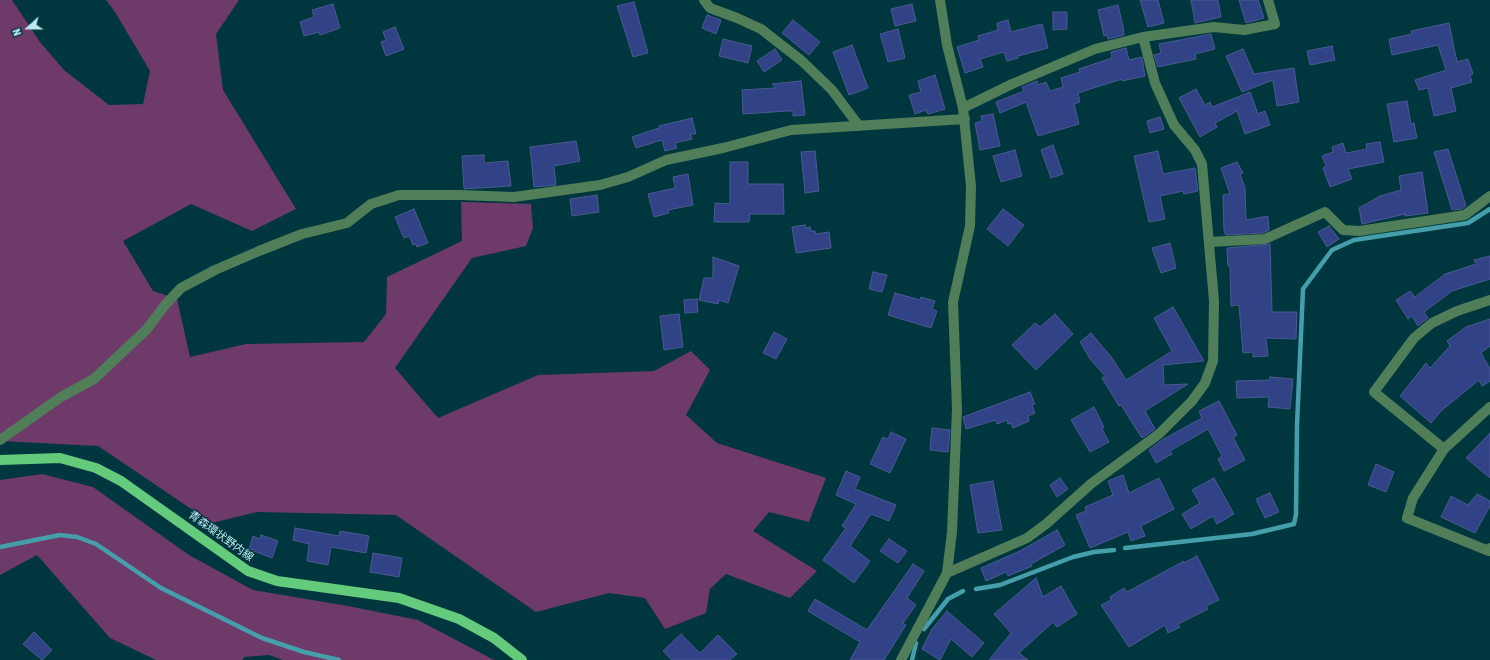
<!DOCTYPE html>
<html>
<head>
<meta charset="utf-8">
<style>
  body { margin:0 }
  #map { position:relative; width:1490px; height:660px; overflow:hidden; background:#00373e; font-family:"Asap Condensed",sans-serif }
  canvas { display:block }
  .north { position:absolute; left:8px; top:8px; width:40px; height:40px; -webkit-text-stroke:3px #00373e; paint-order:stroke; rotate:249deg; font-size:11px; font-weight:700; line-height:16px; text-align:center; color:#bde8ef }
  .north::after { content:''; display:block; margin:auto; width:14px; height:18px; background:#bde8ef; clip-path:polygon(50% 0,100% 100%,50% 72%,0 100%) }
</style>
</head>
<body>
<div id="map">
<canvas width="1490" height="660"></canvas>
<div class="north">N</div>
</div>
<script>
const ctx = document.querySelector('canvas').getContext('2d');
ctx.lineJoin = 'round';
function fill(path, color) { ctx.fillStyle = color; ctx.fill(path, 'evenodd'); }
const toPath = rows => new Path2D(rows.map(r => 'M' + r).join(''));
function stroke(path, color, width, dash) { ctx.strokeStyle = color; ctx.lineWidth = width; ctx.lineCap = dash ? 'butt' : 'round'; ctx.setLineDash(dash || []); ctx.stroke(path); }
function write(font, color, halo, rows, align = 'center') {
  ctx.font = font + ' "Asap Condensed","Noto Sans JP",sans-serif'; ctx.lineWidth = 3; ctx.setLineDash([]); ctx.textBaseline = 'middle'; ctx.strokeStyle = halo; ctx.fillStyle = color; for (const [text, x, y, turn = 0] of rows) {
    ctx.save(); ctx.translate(x, y); ctx.rotate((+turn || 0) * Math.PI / 180); ctx.textAlign = isNaN(turn) ? turn : align; if (halo) ctx.strokeText(text, 0, 0); ctx.fillText(text, 0, 0); ctx.restore();
  }
}
const green = toPath([
  [0,0,12,0,40,42,64,70,109,105,143,104,150,71,115,12,106,0,239,0,216,34,223,90,296,209,252,231,191,204,123,241,153,291,177,299,190,357,246,344,364,342,386,314,387,277,462,241,461,202,531,204,533,228,526,246,472,258,395,368,438,418,538,375,654,371,691,351,710,370,686,415,717,443,826,478,809,522,769,512,753,531,817,571,790,598,726,574,710,589,706,613,665,629,645,598,609,593,536,612,396,515,257,512,212,523,98,446,0,441],
  [42,474,93,487,189,555,253,590,348,606,418,620,494,660,283,660,269,655,244,657,242,660,156,660,110,638,37,555,0,575,0,480]
]);
const stream = toPath([
  [0,547,60,535,77,537,96,544,161,588,262,638,304,652,339,660],
  [1125,548,1252,534,1294,524,1296,514,1297,425,1303,289,1332,250,1354,240,1468,223,1490,209],
  [976,589,1000,585,1073,557,1094,552,1114,550],
  [924,629,948,599,963,591],
  [912,660,916,643]
]);
const building = toPath([
  [1140,0,1158,0,1164,23,1148,27,1140,0],
  [1191,0,1218,0,1221,17,1195,23,1191,0],
  [1239,0,1258,0,1264,18,1246,23,1239,0],
  [634,2,648,53,633,57,617,6,634,2],
  [333,4,340,28,320,35,319,32,304,36,300,22,314,17,312,10,333,4],
  [912,4,916,21,895,26,891,9,912,4],
  [1118,5,1124,31,1123,31,1124,35,1108,39,1107,35,1104,36,1098,10,1118,5],
  [1053,12,1067,12,1067,29,1053,30,1053,12],
  [707,15,721,20,716,34,702,28,707,15],
  [793,20,820,42,809,55,782,33,793,20],
  [1008,20,1011,32,1042,24,1048,48,1018,56,1018,58,1007,61,1004,52,980,59,983,67,965,73,957,47,979,40,978,36,998,30,997,23,1008,20],
  [1449,23,1457,62,1468,59,1473,74,1470,75,1472,82,1451,88,1456,111,1434,116,1428,88,1419,90,1415,80,1446,70,1438,45,1392,55,1389,39,1412,34,1411,31,1449,23],
  [395,27,404,49,386,56,381,42,386,40,383,32,395,27],
  [898,29,905,58,888,62,880,34,898,29],
  [1211,34,1215,49,1195,54,1196,59,1158,67,1154,55,1161,53,1159,44,1211,34],
  [723,39,752,46,748,63,719,56,723,39],
  [852,45,868,88,849,95,833,52,852,45],
  [1332,46,1335,60,1310,65,1307,51,1332,46],
  [1126,48,1129,60,1142,57,1145,76,1122,81,1122,79,1078,93,1080,102,1074,104,1079,124,1038,136,1026,102,1000,113,996,102,1024,91,1022,87,1037,81,1038,85,1046,82,1050,91,1063,87,1061,78,1080,72,1079,69,1112,58,1111,52,1126,48],
  [775,49,782,60,764,72,757,61,775,49],
  [1243,49,1254,74,1294,68,1299,102,1277,106,1273,80,1242,92,1226,56,1243,49],
  [935,75,945,109,928,114,926,110,915,114,909,95,921,92,918,81,935,75],
  [801,81,805,115,793,116,793,111,788,111,743,114,742,90,775,88,772,84,801,81],
  [1196,89,1205,105,1210,102,1212,107,1250,92,1258,114,1265,111,1270,125,1245,134,1237,111,1215,123,1217,127,1200,137,1179,98,1196,89],
  [1407,101,1411,124,1414,123,1417,138,1394,142,1387,104,1407,101],
  [993,114,1000,146,980,150,975,123,982,121,981,116,993,114],
  [1160,117,1164,129,1150,133,1147,121,1160,117],
  [692,118,696,134,690,134,692,139,675,143,677,148,665,151,662,140,636,148,632,137,659,128,659,126,692,118],
  [576,141,580,161,554,166,556,185,534,187,530,147,576,141],
  [1380,142,1384,162,1348,169,1352,179,1330,187,1323,168,1326,166,1322,156,1333,152,1332,147,1343,143,1346,153,1367,149,1366,144,1380,142],
  [1053,145,1063,174,1051,178,1041,150,1053,145],
  [1448,149,1466,206,1462,209,1452,210,1434,152,1448,149],
  [1015,150,1022,176,1001,182,993,156,1015,150],
  [815,151,819,191,805,193,801,152,815,151],
  [1158,151,1163,174,1195,168,1198,191,1184,194,1183,191,1160,196,1165,219,1149,222,1134,156,1158,151],
  [484,155,484,163,508,161,511,186,464,189,462,156,484,155],
  [730,162,748,162,748,184,783,184,784,214,750,214,749,222,714,222,715,203,730,204,730,162],
  [1237,162,1243,173,1240,174,1245,188,1246,220,1268,216,1269,230,1263,233,1226,235,1224,231,1223,195,1230,194,1221,168,1237,162],
  [1422,172,1428,213,1405,216,1405,214,1362,224,1359,208,1380,196,1401,190,1399,176,1422,172],
  [688,174,693,205,668,210,669,213,654,217,648,194,675,188,673,177,688,174],
  [597,195,599,212,572,216,570,199,597,195],
  [414,209,428,243,417,247,416,244,413,245,409,236,404,238,395,217,414,209],
  [1003,209,1024,225,1008,246,987,229,1003,209],
  [805,225,805,228,810,227,811,231,815,231,816,234,829,232,831,248,796,253,792,227,805,225],
  [1329,226,1339,239,1327,247,1318,232,1329,226],
  [1170,243,1176,268,1161,273,1152,248,1170,243],
  [1270,244,1272,312,1297,312,1296,339,1266,338,1268,356,1253,357,1253,352,1243,353,1239,305,1231,306,1230,266,1228,266,1227,248,1270,244],
  [1490,256,1490,279,1452,291,1424,312,1428,318,1418,326,1412,316,1408,319,1396,300,1410,291,1415,297,1445,274,1476,264,1474,260,1490,256],
  [713,257,739,266,728,303,719,300,718,304,699,300,704,278,713,278,713,257],
  [873,272,887,275,882,292,869,289,873,272],
  [895,293,920,300,921,297,935,301,932,309,937,311,931,328,888,315,895,293],
  [697,299,698,312,685,313,684,300,697,299],
  [1173,307,1204,361,1163,365,1164,385,1188,384,1145,411,1155,429,1142,438,1121,405,1119,406,1102,378,1105,376,1090,359,1080,342,1091,333,1112,358,1126,380,1172,351,1154,318,1173,307],
  [679,314,683,347,664,350,660,316,679,314],
  [1055,314,1073,334,1036,370,1012,345,1035,323,1040,327,1055,314],
  [1490,319,1490,346,1481,353,1490,369,1490,381,1482,386,1479,380,1441,411,1431,423,1400,396,1426,363,1430,368,1450,346,1447,341,1466,327,1490,319],
  [774,332,787,339,776,359,763,353,774,332],
  [1270,377,1293,379,1290,409,1268,407,1269,397,1237,398,1236,381,1270,380,1270,377],
  [1030,392,1035,404,1032,405,1035,413,1028,416,1029,421,1013,428,1011,423,1008,424,1007,420,997,424,996,420,966,429,963,417,1030,392],
  [1219,401,1237,435,1233,437,1245,460,1224,471,1218,459,1222,456,1208,429,1170,451,1172,454,1156,463,1149,450,1162,440,1202,418,1199,411,1219,401],
  [1094,407,1104,427,1102,429,1109,442,1090,452,1071,420,1094,407],
  [932,428,950,430,948,452,930,450,932,428],
  [891,432,906,439,890,473,870,464,883,437,888,439,891,432],
  [1490,433,1490,478,1466,458,1490,433],
  [1376,464,1394,472,1386,492,1368,485,1376,464],
  [846,471,860,477,855,489,896,505,889,521,871,514,850,546,870,561,854,583,823,560,846,528,842,526,856,504,836,495,846,471],
  [1123,475,1129,493,1159,478,1174,509,1141,526,1145,536,1131,541,1128,532,1090,548,1076,515,1086,511,1085,507,1113,495,1108,481,1123,475],
  [1060,478,1068,489,1057,497,1050,485,1060,478],
  [1214,478,1234,514,1217,524,1213,516,1191,529,1182,514,1200,503,1192,490,1214,478],
  [993,481,1002,530,978,533,970,485,993,481],
  [1270,493,1279,512,1265,518,1256,499,1270,493],
  [1477,494,1490,501,1490,506,1475,533,1441,517,1451,496,1468,505,1477,494],
  [295,528,339,536,340,531,369,536,366,553,331,547,328,565,307,561,309,544,293,540,295,528],
  [1057,530,1065,545,1031,564,1032,566,1008,576,1006,572,986,581,981,568,1020,551,1057,530],
  [261,535,278,541,272,558,249,549,253,536,260,539,261,535],
  [889,539,907,551,898,563,880,551,889,539],
  [373,553,402,558,399,577,370,572,373,553],
  [1197,556,1219,600,1206,606,1208,609,1178,624,1180,627,1168,633,1165,625,1129,647,1101,605,1111,600,1110,597,1124,588,1127,592,1184,561,1184,563,1197,556],
  [913,564,924,571,907,598,916,605,903,623,906,625,884,660,850,660,860,642,808,611,815,599,867,630,913,564],
  [1036,578,1043,597,1061,586,1077,614,1057,627,1053,622,1019,653,1028,660,989,660,1011,633,994,614,1036,578],
  [947,611,984,643,972,657,951,639,940,660,922,649,932,629,947,611],
  [34,632,52,650,42,660,23,644,34,632],
  [681,634,700,653,718,635,737,654,730,660,672,660,663,651,681,634]
]);
const minor = toPath([
  [704,0,710,8,737,18,761,29,802,61,832,90,859,126],
  [963,108,1012,84,1095,49,1143,37,1214,27,1244,30,1275,24,1268,0],
  [1209,242,1265,239,1325,212,1343,230,1359,231,1439,219,1465,215,1490,196],
  [1490,407,1444,449,1413,498,1407,518,1489,551,1490,548],
  [0,440,61,397,94,379,147,329,165,305,181,288,215,270,259,251,302,234,347,223,371,204,399,195,460,195,514,197,600,185,628,177,666,160,723,148,791,130,965,119],
  [1444,449,1374,392,1414,338,1432,323,1457,311,1490,300],
  [947,573,1027,538,1046,524,1092,483,1159,434,1192,401,1205,383,1213,361,1214,301,1202,164,1195,150,1174,125,1155,83,1143,37],
  [901,660,947,573,952,532,957,409,953,302,970,226,971,186,963,108,947,45,940,0]
]);
const major = toPath([
  [0,460,60,458,96,468,121,481,248,571,277,581,399,598,459,619,494,638,522,660]
]);
const streetNames = [
  ["青森環状野内線",221,536,36]
];
fill(green, '#6d3a6a');
stroke(stream, '#459fab', 4.5);
fill(building, '#314386');
stroke(building, '#495a90', 1);
stroke(minor, '#4f7e58', 10);
stroke(major, '#64cb7c', 10);
write('11px', '#bde8ef', '#00373e', streetNames);
</script>
</body>
</html>
